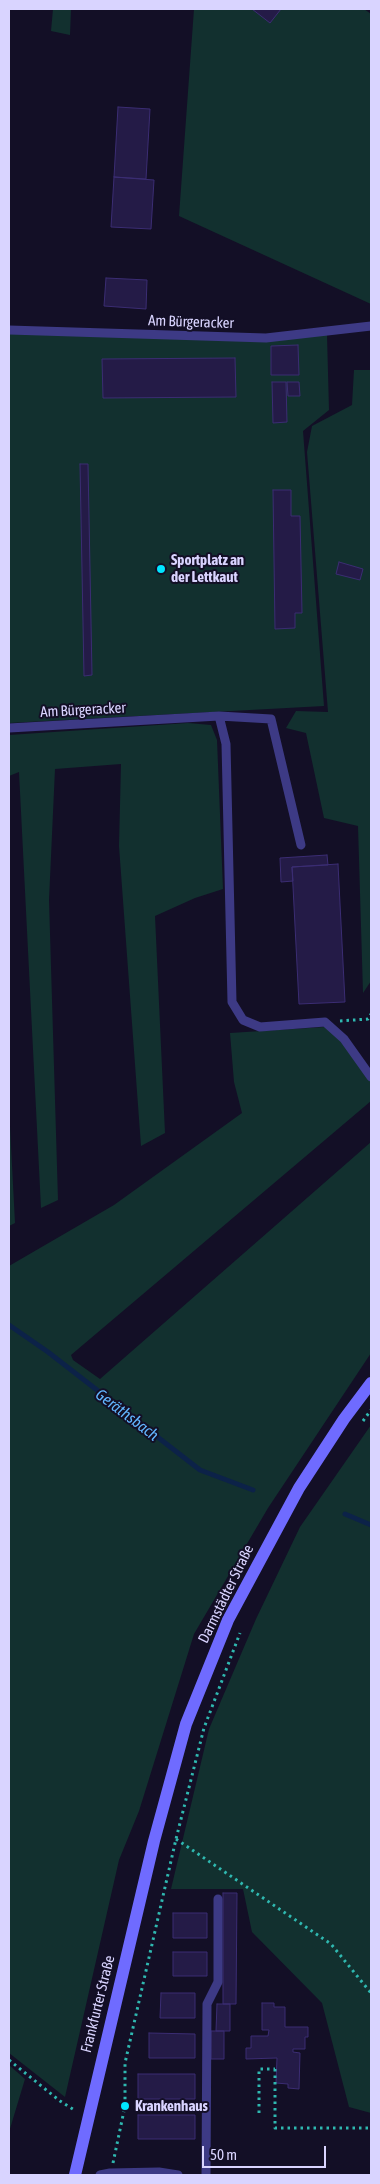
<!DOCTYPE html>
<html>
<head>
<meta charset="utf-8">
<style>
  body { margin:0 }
  #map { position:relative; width:380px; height:2184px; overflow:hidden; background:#130f26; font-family:"Asap Condensed",sans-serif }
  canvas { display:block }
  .frame { position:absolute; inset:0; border:10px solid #d9d4ff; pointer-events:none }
  .scale { position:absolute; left:202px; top:2146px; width:124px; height:22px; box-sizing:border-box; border:2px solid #d9d4ff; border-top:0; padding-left:6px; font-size:15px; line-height:18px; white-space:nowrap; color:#d9d4ff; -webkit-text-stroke:4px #130f26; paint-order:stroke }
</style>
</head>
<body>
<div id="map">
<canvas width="380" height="2184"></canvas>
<div class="frame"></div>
<div class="scale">50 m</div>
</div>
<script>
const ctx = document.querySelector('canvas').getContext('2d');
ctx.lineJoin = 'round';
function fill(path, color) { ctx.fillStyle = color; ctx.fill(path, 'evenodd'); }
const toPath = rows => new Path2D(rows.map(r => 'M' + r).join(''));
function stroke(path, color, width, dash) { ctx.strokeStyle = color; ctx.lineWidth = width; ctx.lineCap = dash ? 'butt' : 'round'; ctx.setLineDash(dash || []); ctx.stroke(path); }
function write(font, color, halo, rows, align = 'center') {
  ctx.font = font + ' "Asap Condensed",sans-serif'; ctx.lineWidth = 4; ctx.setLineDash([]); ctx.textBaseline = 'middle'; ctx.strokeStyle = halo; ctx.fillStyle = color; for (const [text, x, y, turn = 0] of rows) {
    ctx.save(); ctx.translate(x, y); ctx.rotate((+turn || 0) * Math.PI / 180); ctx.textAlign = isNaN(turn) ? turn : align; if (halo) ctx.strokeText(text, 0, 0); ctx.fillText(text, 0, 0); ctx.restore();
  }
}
const green = toPath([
  [53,9,71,9,70,35,51,31],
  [194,9,364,9,371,14,371,304,179,216],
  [9,333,327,335,329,410,303,431,324,706,9,723],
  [354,370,371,370,371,981,363,993,358,826,324,818,306,733,286,728,296,711,328,712,307,452,312,426,352,405],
  [188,723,211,725,217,740,223,889,195,898,155,916,165,1133,141,1146,119,846,121,764,55,769,49,900,58,1200,41,1208,19,772,9,776,9,735],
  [325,1027,342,1041,371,1082,371,1101,71,1355,73,1360,100,1379,371,1142,371,1353,268,1508,194,1634,139,1811,119,1860,65,2097,9,2053,9,1266,114,1205,242,1113,234,1082,230,1033],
  [9,1107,15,1223,9,1226],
  [371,1425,371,2113,349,2107,322,2003,252,1932,243,1889,171,1889,209,1729,256,1619,300,1527],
  [9,2065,25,2079,9,2132]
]);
const stream = toPath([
  [9,1325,48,1352,200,1470,253,1490],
  [345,1514,371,1525]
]);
const building = toPath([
  [252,9,281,9,270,23,252,9],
  [118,107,150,109,146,179,114,177,118,107],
  [114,177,154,180,151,229,111,227,114,177],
  [106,278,147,280,146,309,104,306,106,278],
  [298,345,299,375,271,375,271,346,298,345],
  [235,358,236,397,103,398,102,359,235,358],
  [272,382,286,382,287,422,273,423,272,382],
  [287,382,299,382,300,396,288,396,287,382],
  [80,464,88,464,92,675,84,676,80,464],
  [273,490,291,490,291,516,300,516,302,613,295,613,295,628,275,629,273,490],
  [339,562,363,569,360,580,336,574,339,562],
  [327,855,328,865,292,867,293,881,281,882,280,858,327,855],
  [338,864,345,1002,299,1004,292,867,338,864],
  [223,1893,237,1893,236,2004,223,2004,223,1893],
  [173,1913,207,1913,207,1938,173,1938,173,1913],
  [173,1952,207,1952,207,1976,173,1976,173,1952],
  [161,1993,195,1993,195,2018,160,2018,161,1993],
  [262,2003,274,2003,274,2007,285,2007,285,2027,308,2027,308,2037,305,2037,305,2049,293,2049,293,2052,300,2053,299,2089,288,2088,288,2084,276,2083,277,2058,246,2059,246,2048,251,2048,251,2036,268,2036,269,2030,262,2030,262,2003],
  [217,2004,230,2004,230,2031,216,2031,217,2004],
  [211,2031,224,2031,224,2059,211,2059,211,2031],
  [149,2033,195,2034,195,2058,149,2058,149,2033],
  [138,2074,195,2074,195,2099,138,2099,138,2074],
  [138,2115,195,2115,195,2139,138,2139,138,2115]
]);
const path = toPath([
  [340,1021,368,1019,371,1014],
  [363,1421,371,1410],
  [176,1839,331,1944,371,1993],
  [9,2060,60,2101,76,2111],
  [275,2069,275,2128,371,2128],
  [259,2113,259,2069,275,2069],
  [113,2163,125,2106,125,2063,176,1839,204,1728,240,1633]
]);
const lane = toPath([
  [9,330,266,338,371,326],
  [219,716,226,744,232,1002,243,1020,260,1027,325,1022,344,1039,371,1077],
  [9,728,219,716,271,719,301,845],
  [100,2175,110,2173,159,2172,178,2175],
  [206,2175,207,2004,218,1982,218,1899]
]);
const secondary = toPath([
  [75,2175,154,1841,186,1724,228,1620,299,1488,344,1419,371,1383]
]);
const markers = [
  [161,569,5,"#00e5ff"],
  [125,2106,5,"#00e5ff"]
];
const streetNames = [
  ["Am Bürgeracker",191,322,2],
  ["Am Bürgeracker",83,710,-3],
  ["Darmstädter Straße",226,1594,-64],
  ["Frankfurter Straße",98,2004,-76]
];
const poiNames = [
  ["Sportplatz an",171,560],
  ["der Lettkaut",171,577],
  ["Krankenhaus",135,2106]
];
const waterNames = [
  ["Geräthsbach",127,1415,37]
];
fill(green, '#12302f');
stroke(stream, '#0c2248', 5);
fill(building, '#241b47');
stroke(building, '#3b2d73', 1);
stroke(path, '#2fb8b0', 3, [2.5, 4]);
stroke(lane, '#3d3a85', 9);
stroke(secondary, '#6f6bff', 12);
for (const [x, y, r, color] of markers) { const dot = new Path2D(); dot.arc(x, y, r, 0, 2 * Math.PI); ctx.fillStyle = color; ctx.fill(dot); stroke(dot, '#130f26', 2); }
write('15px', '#d9d4ff', '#130f26', streetNames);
write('bold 15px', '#d9d4ff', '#130f26', poiNames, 'left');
write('italic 16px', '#62b6ff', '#130f26', waterNames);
</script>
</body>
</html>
